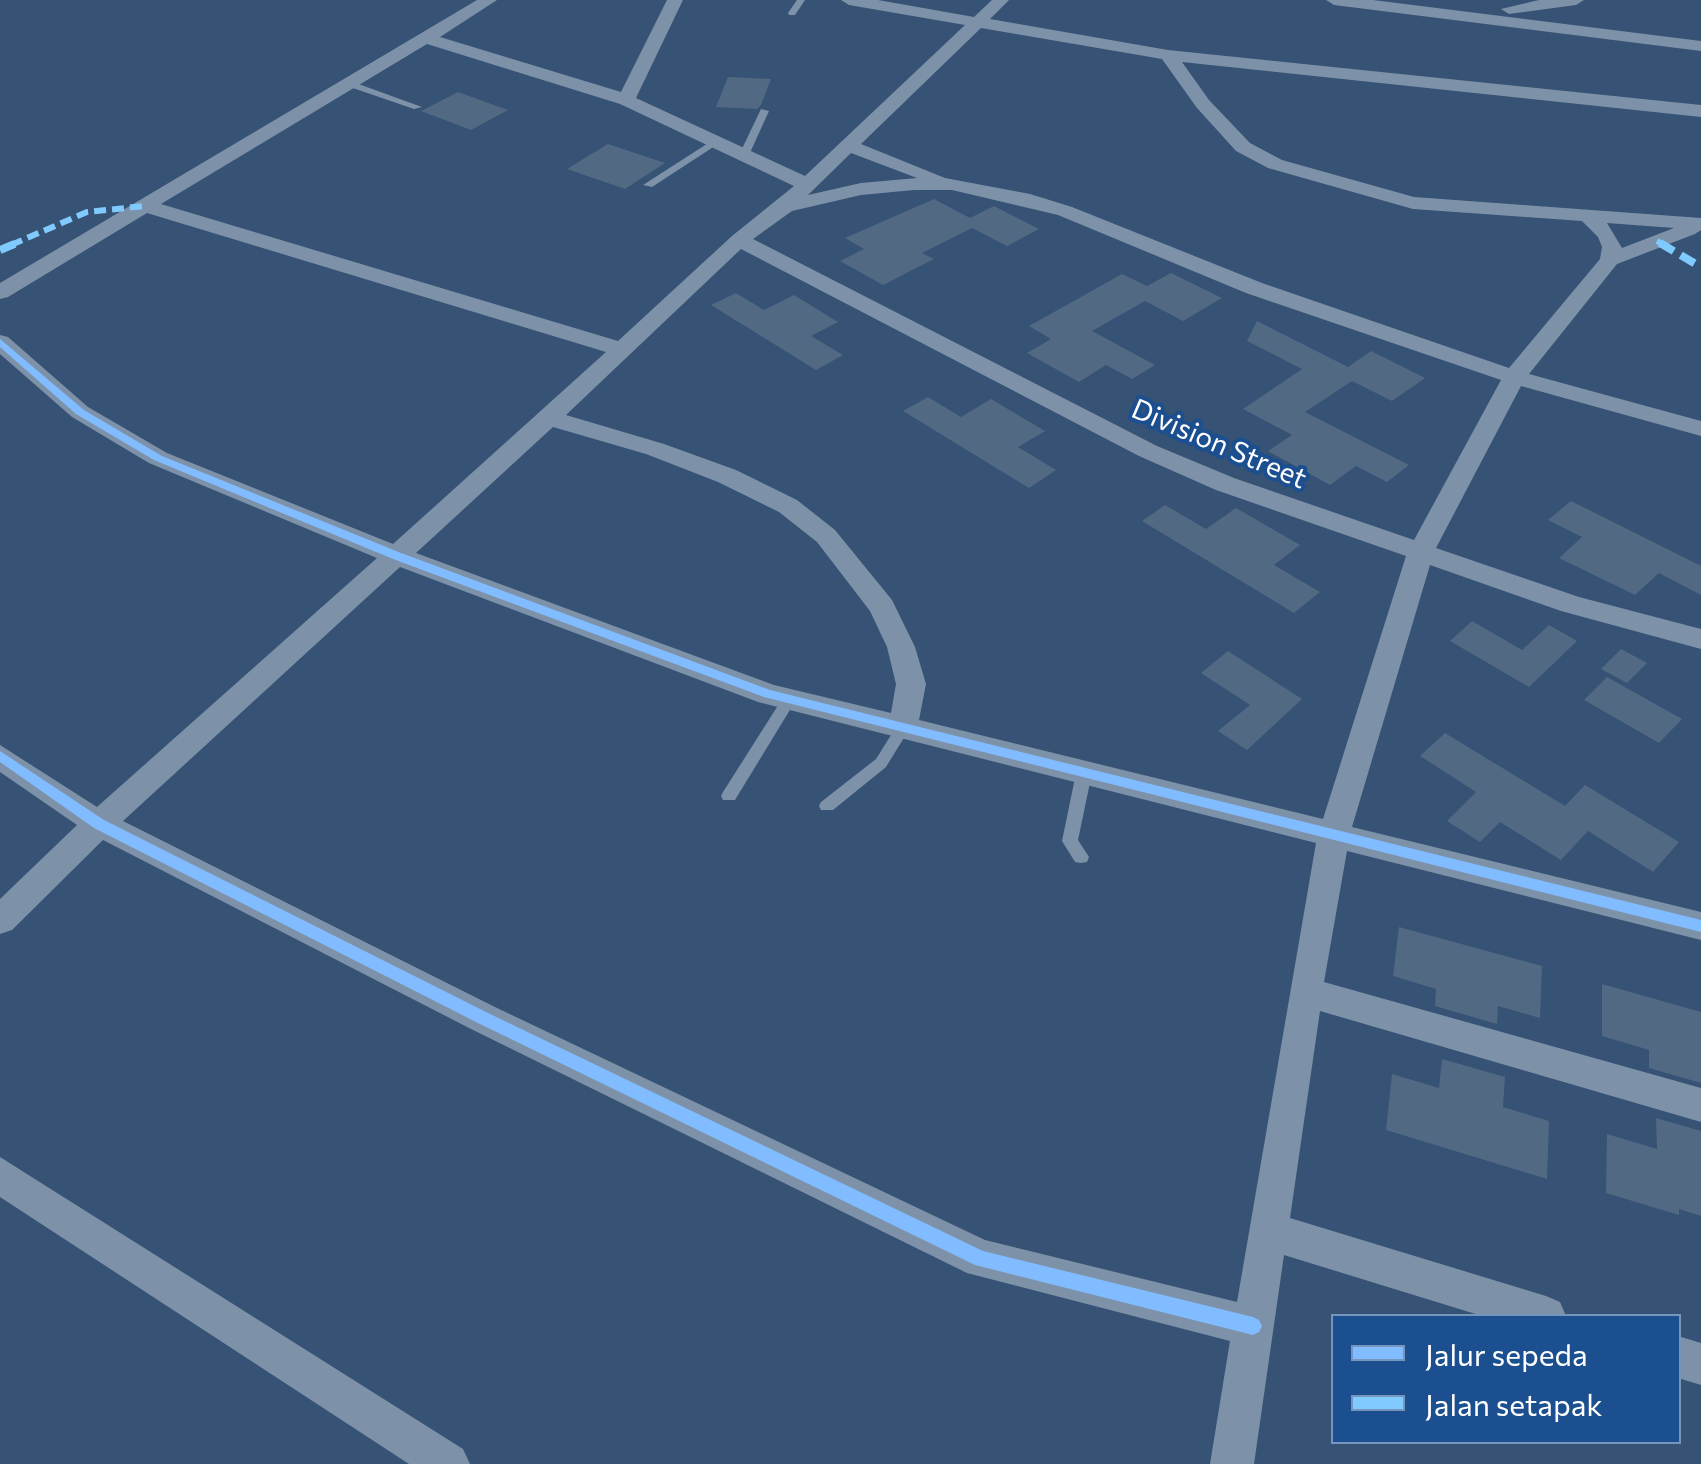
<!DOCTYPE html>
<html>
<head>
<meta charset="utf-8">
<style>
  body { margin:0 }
  #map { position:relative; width:1701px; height:1464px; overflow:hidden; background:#365274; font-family:Commissioner,sans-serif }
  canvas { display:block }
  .legend { position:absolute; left:1331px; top:1314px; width:350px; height:130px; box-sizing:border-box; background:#1b4f8f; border:2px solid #7695bc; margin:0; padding:12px 18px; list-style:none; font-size:30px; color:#fff }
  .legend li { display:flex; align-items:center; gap:20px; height:50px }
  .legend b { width:50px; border:2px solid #7695bc }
</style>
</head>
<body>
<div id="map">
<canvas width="1701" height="1464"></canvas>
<ul class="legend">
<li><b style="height:12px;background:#80bcff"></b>Jalur sepeda</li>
<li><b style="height:12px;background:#80caff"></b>Jalan setapak</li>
</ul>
</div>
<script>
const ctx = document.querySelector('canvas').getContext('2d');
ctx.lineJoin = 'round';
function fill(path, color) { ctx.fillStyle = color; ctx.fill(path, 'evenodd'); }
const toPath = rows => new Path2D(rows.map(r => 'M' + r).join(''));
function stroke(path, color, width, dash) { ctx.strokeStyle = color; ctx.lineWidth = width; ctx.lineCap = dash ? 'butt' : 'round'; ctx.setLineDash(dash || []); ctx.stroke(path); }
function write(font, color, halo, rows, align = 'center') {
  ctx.font = font + ' Commissioner,sans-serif'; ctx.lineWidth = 8; ctx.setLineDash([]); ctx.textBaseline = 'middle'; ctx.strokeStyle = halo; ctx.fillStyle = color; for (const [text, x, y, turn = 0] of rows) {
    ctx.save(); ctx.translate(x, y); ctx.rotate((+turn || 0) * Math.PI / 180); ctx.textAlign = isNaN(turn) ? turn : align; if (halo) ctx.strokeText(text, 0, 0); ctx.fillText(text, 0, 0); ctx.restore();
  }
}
const building = toPath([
  [728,77,771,79,761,105,757,109,716,107],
  [458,92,508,110,471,130,421,111],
  [608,144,665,163,625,189,567,169],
  [934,199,970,218,994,206,1039,229,1007,246,972,228,922,253,934,259,883,285,840,261,864,249,845,238],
  [1171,273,1222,298,1183,321,1145,301,1092,331,1155,365,1132,379,1106,365,1079,382,1027,353,1051,339,1029,326,1122,274,1147,286],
  [736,293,764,310,794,295,838,322,811,336,843,355,816,370,711,305],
  [1257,321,1348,367,1371,351,1425,378,1392,401,1352,381,1305,412,1409,465,1387,482,1356,466,1330,485,1268,451,1292,435,1243,409,1302,369,1247,341],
  [928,397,961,417,991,399,1045,431,1018,447,1056,470,1029,488,903,411],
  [1571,501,1701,566,1701,595,1659,573,1635,595,1559,558,1582,537,1548,520],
  [1165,505,1206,529,1236,508,1300,545,1274,565,1320,592,1294,613,1142,521],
  [1472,621,1522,650,1549,625,1577,641,1529,687,1450,641],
  [1621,649,1647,663,1627,683,1601,669],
  [1228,651,1302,699,1247,750,1218,731,1250,705,1201,673],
  [1607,677,1682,719,1659,743,1584,700],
  [1445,733,1565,806,1585,785,1679,842,1653,872,1588,831,1561,860,1500,822,1480,842,1447,821,1476,792,1420,756],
  [1399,927,1542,966,1540,1018,1498,1006,1497,1024,1435,1006,1436,989,1393,976],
  [1602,984,1701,1012,1701,1083,1649,1068,1649,1050,1602,1036],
  [1442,1059,1505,1077,1503,1107,1549,1121,1547,1179,1386,1130,1392,1074,1439,1088],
  [1656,1118,1701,1131,1701,1216,1679,1209,1679,1215,1606,1193,1607,1134,1657,1149]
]);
const service = toPath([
  [797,0,805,0,795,15,789,15,788,13,797,0],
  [347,82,353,82,422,107,414,109,347,86,347,82],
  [761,109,769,111,749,155,741,157,739,155,761,109],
  [713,140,721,142,652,187,643,185,713,140],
  [789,695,796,700,735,800,723,800,721,796,723,792,784,696,789,695],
  [903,722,910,728,886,767,833,810,821,810,819,806,821,802,876,759,898,724,903,722],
  [1084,767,1089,769,1092,773,1078,840,1089,857,1087,862,1081,863,1075,862,1062,841,1076,773,1079,769,1084,767]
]);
const minor = toPath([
  [477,0,497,0,440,37,621,92,667,0,683,0,636,98,805,176,965,25,849,5,841,0,878,0,974,17,992,0,1009,0,990,19,1168,50,1701,105,1701,117,1182,62,1209,100,1250,143,1282,160,1414,197,1701,218,1701,230,1695,234,1617,264,1529,374,1701,421,1701,436,1521,386,1436,548,1579,597,1701,629,1701,649,1561,611,1430,565,1352,827,1701,912,1701,940,1347,851,1324,982,1701,1088,1701,1122,1320,1011,1290,1218,1546,1296,1560,1302,1566,1316,1482,1316,1284,1255,1254,1464,1210,1464,1230,1341,967,1273,471,1029,103,840,12,930,0,934,0,899,77,825,0,772,0,745,97,807,377,558,149,463,72,417,0,354,0,335,8,337,88,407,167,453,393,544,606,352,147,213,8,297,0,299,0,283,477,0],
  [981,28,1162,59,1197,108,1236,151,1268,168,1413,209,1582,221,1598,237,1602,247,1600,259,1509,368,1262,283,1072,207,1030,194,945,178,861,144,981,28],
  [427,44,620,104,794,186,732,236,618,341,161,204,427,44],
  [851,153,917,178,861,183,808,195,851,153],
  [914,190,952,190,1058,215,1246,293,1501,380,1414,540,1234,478,1157,446,753,239,792,211,861,195,914,190],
  [1607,223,1674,228,1622,248,1607,223],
  [741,249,1139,456,1216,490,1406,556,1323,819,919,720,926,684,915,647,892,600,835,530,797,500,736,470,664,444,566,415,741,249],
  [553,427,646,454,718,482,779,512,817,542,870,611,887,647,896,684,891,713,774,685,416,553,553,427],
  [400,567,758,702,1316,843,1237,1302,985,1240,495,1007,123,821,400,567],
  [1326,0,1373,0,1701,41,1701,51,1334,5,1326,0],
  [1539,0,1584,0,1576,5,1509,14,1501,9,1539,0],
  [0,1157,463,1449,470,1464,409,1464,0,1197,0,1157],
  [1678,1336,1701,1343,1701,1385,1678,1378,1678,1336]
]);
const quietFar1 = toPath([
  [1657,241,1664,245],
  [11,245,87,212,145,206]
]);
const quiet = toPath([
  [1660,243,1701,267],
  [0,250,17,243]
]);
const cycleway = toPath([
  [0,339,84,410,162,456,401,553,770,690,1701,920,1701,932,764,697,393,559,154,460,76,414,0,347,0,339],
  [0,751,104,820,488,1013,983,1251,1253,1317,1259,1320,1262,1326,1259,1332,1253,1335,975,1265,478,1023,94,828,0,762,0,751]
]);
const streetNames = [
  ["Division Street",1219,444,23]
];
fill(building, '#526984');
fill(service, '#7d92a8');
fill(minor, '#7d92a8');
stroke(quietFar1, '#80caff', 6, [12, 6]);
stroke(quiet, '#80caff', 8, [16, 8]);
fill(cycleway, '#80bcff');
write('28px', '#fff', '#1b4f8f', streetNames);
</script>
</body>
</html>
